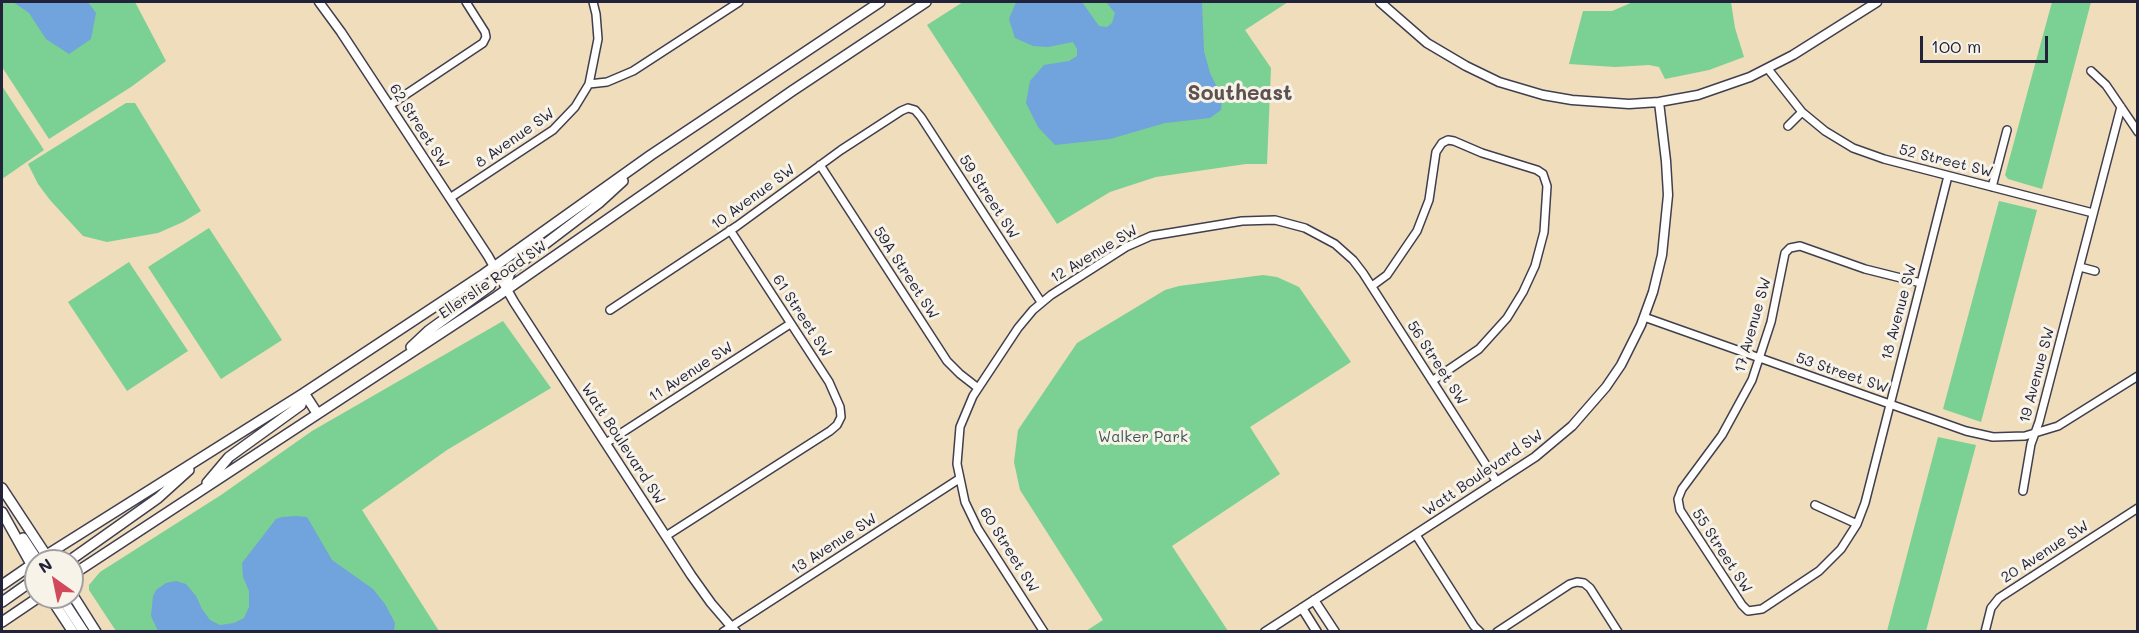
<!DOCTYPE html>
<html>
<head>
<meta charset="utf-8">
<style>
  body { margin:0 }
  #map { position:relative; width:2139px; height:633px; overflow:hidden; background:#efddbc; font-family:Mali,sans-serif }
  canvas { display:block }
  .frame { position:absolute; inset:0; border:3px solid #22223b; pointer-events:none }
  .north { position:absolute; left:24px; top:549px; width:60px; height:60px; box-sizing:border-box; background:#f7f3e8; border:2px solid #a29fa3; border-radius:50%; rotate:327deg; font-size:16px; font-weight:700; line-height:24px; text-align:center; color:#22223b }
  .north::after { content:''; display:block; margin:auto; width:21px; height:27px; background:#d1495b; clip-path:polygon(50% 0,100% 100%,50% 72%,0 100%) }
  .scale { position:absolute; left:1920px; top:36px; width:128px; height:27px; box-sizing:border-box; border:3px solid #22223b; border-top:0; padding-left:8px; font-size:18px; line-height:21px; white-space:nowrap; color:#22223b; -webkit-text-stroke:4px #f7f3e8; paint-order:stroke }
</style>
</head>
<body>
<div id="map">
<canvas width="2139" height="633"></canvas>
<div class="frame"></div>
<div class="north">N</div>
<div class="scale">100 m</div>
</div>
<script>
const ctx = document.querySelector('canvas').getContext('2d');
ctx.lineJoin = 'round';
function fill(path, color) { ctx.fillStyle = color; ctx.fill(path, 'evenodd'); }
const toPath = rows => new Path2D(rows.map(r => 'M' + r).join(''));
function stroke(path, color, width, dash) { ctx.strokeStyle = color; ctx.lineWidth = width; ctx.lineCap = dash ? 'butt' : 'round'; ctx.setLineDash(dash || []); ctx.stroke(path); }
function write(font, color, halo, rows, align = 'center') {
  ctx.font = font + ' Mali,sans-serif'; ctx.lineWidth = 6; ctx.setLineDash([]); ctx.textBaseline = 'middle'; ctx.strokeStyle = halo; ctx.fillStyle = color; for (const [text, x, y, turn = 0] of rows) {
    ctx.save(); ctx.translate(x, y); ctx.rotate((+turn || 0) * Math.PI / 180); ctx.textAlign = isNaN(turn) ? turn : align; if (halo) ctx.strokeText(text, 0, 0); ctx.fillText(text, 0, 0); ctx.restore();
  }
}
const green = toPath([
  [2,2,135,2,166,61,131,87,49,139,2,67],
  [963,2,1288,2,1245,30,1271,68,1267,164,1246,164,1156,177,1110,192,1057,224,927,25],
  [1633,2,1731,2,1735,28,1744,57,1709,70,1665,79,1659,67,1649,65,1615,67,1569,64,1583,11,1612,11],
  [2052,2,2091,2,2042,189,2008,179,2005,175],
  [2,86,44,150,2,179],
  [126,103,135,103,201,211,183,222,158,233,107,242,83,236,50,200,38,184,28,164],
  [1999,201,2037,210,1981,422,1943,409],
  [209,228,282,340,221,379,148,267],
  [129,262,188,351,127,391,68,302],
  [1263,275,1277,277,1299,287,1351,362,1250,427,1280,474,1172,546,1228,631,1086,631,1103,620,1020,490,1014,462,1018,430,1077,343,1165,290,1179,286],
  [503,321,551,388,447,450,362,510,439,631,116,631,89,590,89,585,100,572,221,495,312,431],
  [1938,437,1976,445,1926,631,1887,631]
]);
const water = toPath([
  [13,2,88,2,96,13,91,39,69,54,46,39,29,13],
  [1016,2,1082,2,1099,26,1107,27,1112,23,1115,13,1106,2,1202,2,1204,51,1210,73,1222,97,1221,110,1210,118,1165,123,1110,139,1055,145,1038,127,1026,103,1030,81,1044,65,1069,61,1077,56,1077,49,1073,42,1048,47,1033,46,1015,38,1009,19],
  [296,516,307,517,332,560,373,589,385,604,395,623,394,631,158,631,151,616,153,596,156,590,166,583,176,581,186,584,196,596,202,609,210,620,220,625,234,623,244,618,249,607,249,591,243,577,242,563,276,519,282,517]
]);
const minor = toPath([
  [1768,69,1802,112,1825,131,1853,148,1884,159,2093,213],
  [2091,71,2106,85,2138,132],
  [589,84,598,39,596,14,593,2],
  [390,105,483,43,486,37,485,32,466,2],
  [1788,126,1802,112],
  [820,165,947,361,960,374,978,388],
  [1992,187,2007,130],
  [450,198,553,130,575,107,589,84,607,82,633,71,739,2],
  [2080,267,2095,271],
  [1921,283,1865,269,1800,246,1790,248,1785,253,1771,322,1752,380,1722,435,1682,489,1678,499,1680,510,1742,605,1748,611,1762,609,1819,571,1841,549,1857,524,1865,503,1921,283,1948,176],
  [1372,286,1387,275,1417,231,1429,200,1436,152,1442,143,1448,140,1454,141,1482,153,1537,170,1543,174,1547,186,1544,232,1535,266,1523,292,1507,318,1479,349,1432,381],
  [610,310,737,226,841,150,901,111,908,108,915,110,921,117,1041,302],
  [1644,317,1966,431,1993,437,2025,436,2058,426,2138,376],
  [606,443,790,324],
  [2023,491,2031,444,2039,422,2121,107],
  [1815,505,1857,524],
  [1416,535,1474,626,1480,632],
  [666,536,830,431,837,425,841,417,840,407,829,382,730,230],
  [723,632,959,479],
  [1044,632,978,529,965,502,957,464,960,427,973,396,1018,328,1033,310,1051,295,1126,247,1151,236,1242,221,1275,220,1305,228,1335,244,1353,260,1363,273,1497,482],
  [1497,632,1570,584,1577,582,1584,583,1590,588,1618,632],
  [1985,632,1991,608,1999,598,2138,508]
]);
const tertiary = toPath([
  [319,2,341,32,488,256,514,302,691,575,711,603,736,632],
  [1380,2,1427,43,1466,66,1499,82,1543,95,1572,100,1629,104,1659,102,1698,95,1750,77,1793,55,1877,2],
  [1314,600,1335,632],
  [1302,608,1317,632],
  [1265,632,1535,457,1572,426,1606,387,1621,365,1641,325,1653,292,1662,255,1668,195,1666,161,1659,102]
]);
const secondary = toPath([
  [507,289,507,281,511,270,599,203,623,181],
  [411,347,428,331,490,286,495,277,494,266],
  [304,393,317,413],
  [207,483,229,457,301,405,304,393],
  [2,488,50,561],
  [2,512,36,573],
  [23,538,38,561],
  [37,561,304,393,484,274,651,155,880,2],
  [69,561,158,498,189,470],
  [72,575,496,297,792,91,926,2],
  [2,585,34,563],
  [72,594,96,632],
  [50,597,73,632],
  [61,597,84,632],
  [2,602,36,578],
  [2,622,39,597]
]);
const streetNames = [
  ["62 Street SW",419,126,57],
  ["8 Avenue SW",515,138,-35],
  ["52 Street SW",1946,161,14],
  ["10 Avenue SW",753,197,-36],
  ["59 Street SW",989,197,57],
  ["12 Avenue SW",1094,254,-31],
  ["59A Street SW",906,273,57],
  ["Ellerslie Road SW",493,280,-34],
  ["18 Avenue SW",1899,312,-75],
  ["61 Street SW",802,316,57],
  ["17 Avenue SW",1753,325,-74],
  ["56 Street SW",1437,363,57],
  ["11 Avenue SW",691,372,-33],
  ["53 Street SW",1842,373,19],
  ["19 Avenue SW",2037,375,-75],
  ["Watt Boulevard SW",623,444,57],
  ["Watt Boulevard SW",1483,473,-34],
  ["13 Avenue SW",834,544,-33],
  ["60 Street SW",1009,550,58],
  ["55 Street SW",1722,551,57],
  ["20 Avenue SW",2045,552,-33]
];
const parkNames = [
  ["Walker Park",1143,437]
];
const districtNames = [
  ["Southeast",1240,94]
];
fill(green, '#7bd093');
fill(water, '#71a3dc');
stroke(minor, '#413e4e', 10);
stroke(tertiary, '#413e4e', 11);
stroke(secondary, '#413e4e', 12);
stroke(minor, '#fff', 7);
stroke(tertiary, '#fff', 8);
stroke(secondary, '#fff', 9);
write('15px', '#22223b', '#f7f3e8', streetNames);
write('15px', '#3d5655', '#f7f3e8', parkNames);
write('bold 21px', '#5e5152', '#f7f3e8', districtNames);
</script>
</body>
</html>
